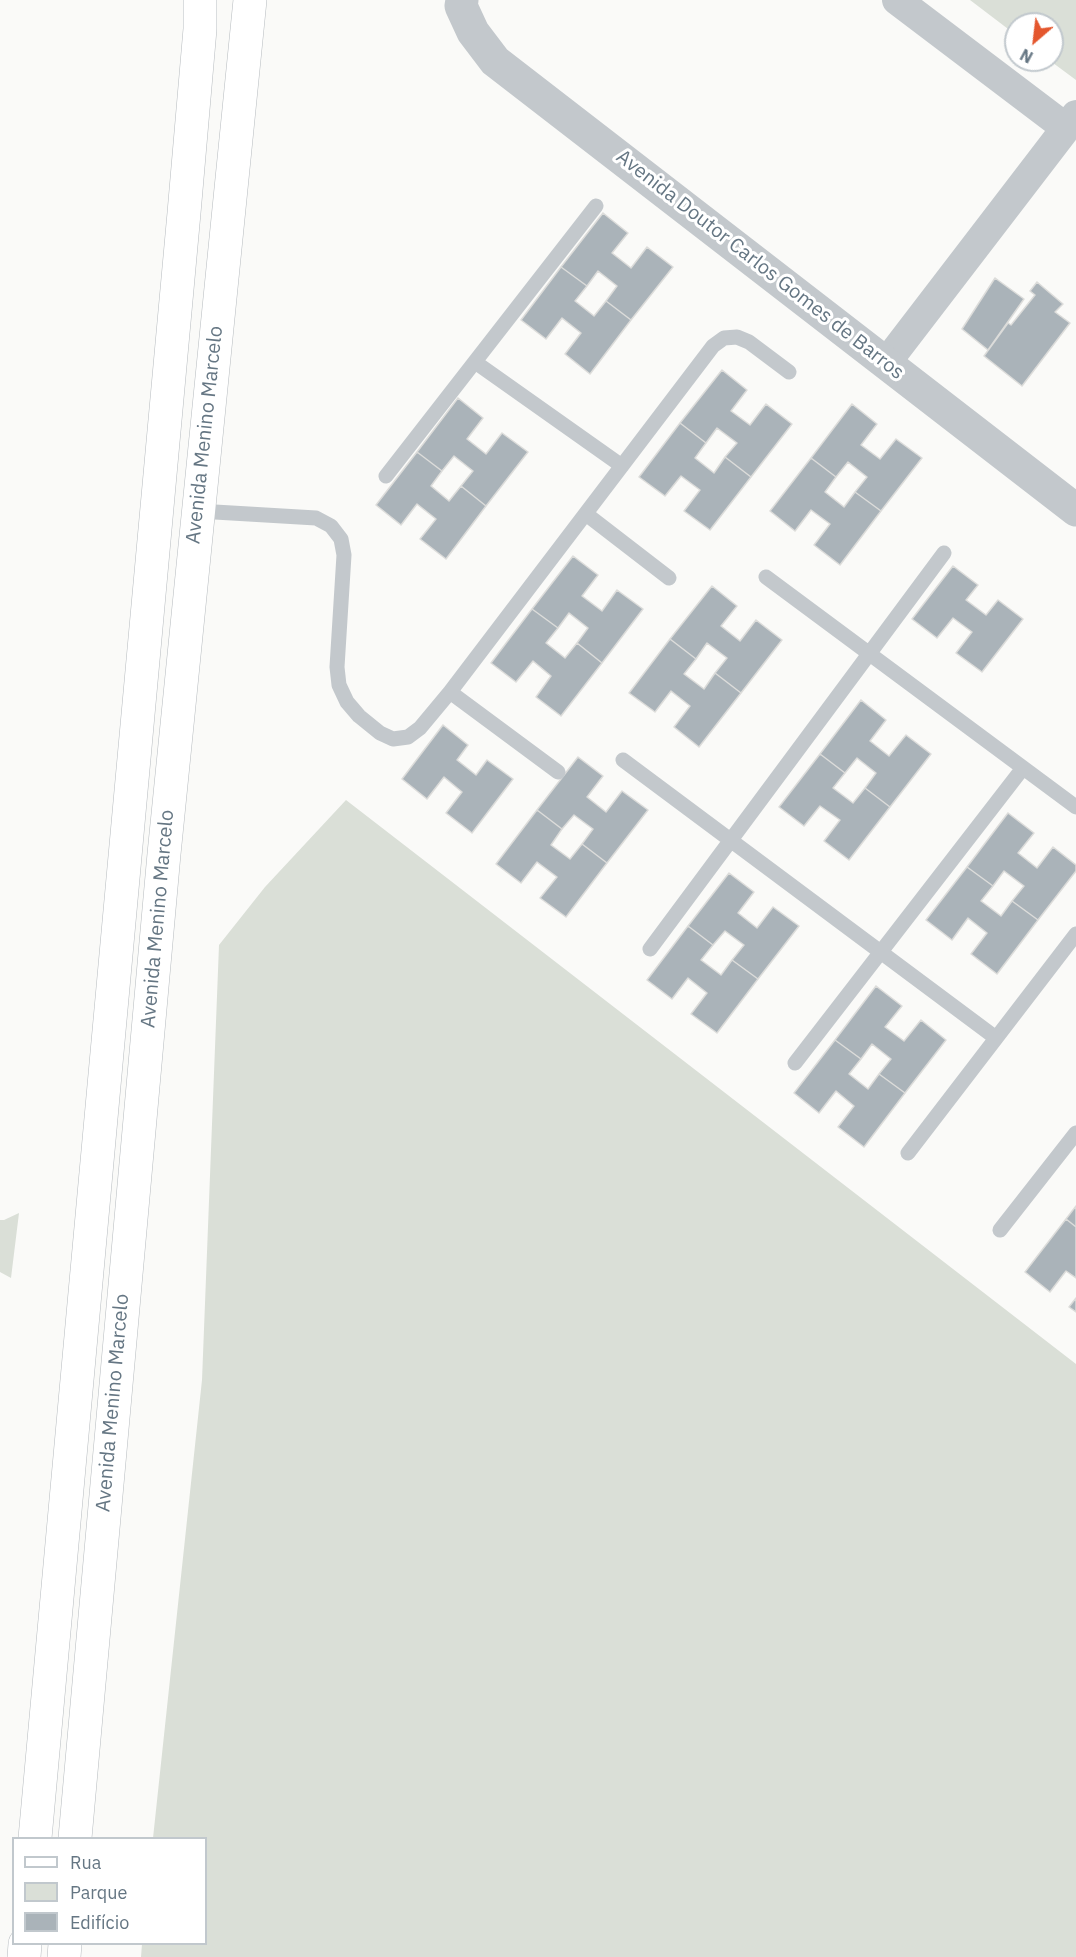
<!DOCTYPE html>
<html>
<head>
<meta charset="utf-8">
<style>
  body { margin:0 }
  #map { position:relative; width:1076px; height:1957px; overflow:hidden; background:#fafaf8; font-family:"IBM Plex Sans",sans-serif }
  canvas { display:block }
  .legend { position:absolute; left:12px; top:1837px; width:195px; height:108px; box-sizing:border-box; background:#fff; border:2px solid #c1c8cd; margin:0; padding:8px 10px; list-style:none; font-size:18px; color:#657683 }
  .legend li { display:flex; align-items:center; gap:12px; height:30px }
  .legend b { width:30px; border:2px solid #c1c8cd }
  .north { position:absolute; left:1004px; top:12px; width:60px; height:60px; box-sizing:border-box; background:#fff; border:2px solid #c1c8cd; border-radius:50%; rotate:208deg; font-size:16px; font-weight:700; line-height:24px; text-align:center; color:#657683 }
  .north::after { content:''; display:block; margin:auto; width:21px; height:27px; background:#e4572e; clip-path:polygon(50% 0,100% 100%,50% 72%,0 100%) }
</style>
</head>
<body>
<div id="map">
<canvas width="1076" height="1957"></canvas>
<ul class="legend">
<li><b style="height:8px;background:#fff"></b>Rua</li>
<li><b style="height:16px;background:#dadfd7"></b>Parque</li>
<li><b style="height:16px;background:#aab3b9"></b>Edifício</li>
</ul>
<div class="north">N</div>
</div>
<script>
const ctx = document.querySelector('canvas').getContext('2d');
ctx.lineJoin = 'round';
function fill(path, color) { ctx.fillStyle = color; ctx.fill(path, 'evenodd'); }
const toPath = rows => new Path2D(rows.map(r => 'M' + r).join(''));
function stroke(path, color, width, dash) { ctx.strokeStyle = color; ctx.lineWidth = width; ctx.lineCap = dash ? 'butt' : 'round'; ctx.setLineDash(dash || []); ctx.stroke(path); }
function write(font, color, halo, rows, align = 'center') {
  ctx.font = font + ' "IBM Plex Sans",sans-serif'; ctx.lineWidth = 6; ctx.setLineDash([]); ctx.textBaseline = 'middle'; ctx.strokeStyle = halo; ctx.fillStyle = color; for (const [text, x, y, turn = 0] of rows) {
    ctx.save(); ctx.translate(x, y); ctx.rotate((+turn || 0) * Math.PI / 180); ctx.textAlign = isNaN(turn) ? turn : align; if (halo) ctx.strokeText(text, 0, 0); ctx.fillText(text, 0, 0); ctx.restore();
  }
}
const green = toPath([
  [970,0,1076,0,1076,80,1049,60,1052,60,1052,24,1016,24,1016,35],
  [346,800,1076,1364,1076,1957,141,1957,142,1944,206,1944,206,1838,153,1838,202,1380,219,945,265,887],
  [19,1213,11,1278,0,1272,0,1220,4,1220]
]);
const building = toPath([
  [603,213,628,233,612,253,631,268,647,247,673,267,631,320,606,301,617,286,598,271,587,286,561,267,603,213],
  [561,267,587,286,575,301,594,316,606,301,631,320,590,374,565,354,581,333,562,318,546,339,521,320,561,267],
  [995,278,1024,299,988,350,962,329,995,278],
  [1037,282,1063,304,1055,312,1070,323,1022,386,984,356,1008,323,1011,325,1035,295,1030,291,1037,282],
  [722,370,747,390,731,411,750,425,766,404,792,424,751,477,725,457,737,443,717,428,706,443,680,423,722,370],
  [458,398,483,418,467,439,486,454,502,433,528,452,486,506,461,486,473,471,454,456,442,471,417,452,458,398],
  [852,404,877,424,861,445,880,459,896,439,922,458,881,511,855,492,867,477,848,462,836,477,811,458,852,404],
  [680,423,706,443,695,458,714,473,725,457,751,477,710,530,684,511,700,490,681,476,665,496,639,477,680,423],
  [417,452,442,471,431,486,449,501,461,486,486,506,446,559,420,539,436,519,417,504,401,525,376,505,417,452],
  [811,458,836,477,825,492,844,507,855,492,881,511,840,565,814,545,830,524,811,510,795,531,770,511,811,458],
  [573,556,598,575,582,596,602,611,617,590,643,609,602,663,577,643,588,628,569,613,558,628,532,609,573,556],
  [953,566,978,585,966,600,986,615,998,600,1023,619,982,672,956,653,972,632,953,618,937,638,912,619,953,566],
  [712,586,737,606,721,626,740,641,756,620,782,640,741,693,715,673,727,658,707,643,696,659,670,639,712,586],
  [532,609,558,628,546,643,565,658,577,643,602,663,561,716,536,697,551,676,533,661,516,682,491,663,532,609],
  [670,639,696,659,684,674,704,689,715,673,741,693,699,747,674,727,690,706,671,691,655,712,629,693,670,639],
  [861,700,886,720,870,741,889,756,906,735,931,754,890,807,865,788,876,773,857,758,845,773,820,754,861,700],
  [443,725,468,745,457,760,476,775,487,760,513,779,472,833,446,813,462,792,444,777,427,799,402,779,443,725],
  [820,754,845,773,833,788,853,803,865,788,890,807,849,860,824,841,840,820,820,806,804,826,779,807,820,754],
  [578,757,603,776,587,797,606,812,622,791,648,810,607,863,582,844,593,829,574,815,562,829,537,810,578,757],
  [537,810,562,829,551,845,570,859,582,844,607,863,566,917,540,898,557,877,537,862,521,883,496,864,537,810],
  [1008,813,1034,833,1018,853,1037,868,1053,847,1076,865,1076,871,1038,920,1012,901,1024,886,1004,871,993,886,967,867,1008,813],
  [967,867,993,886,981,901,1001,916,1012,901,1038,920,997,974,971,954,987,933,968,918,952,940,926,920,967,867],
  [729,873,754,892,738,913,757,928,773,907,799,926,758,979,732,960,744,945,725,931,713,945,688,926,729,873],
  [688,926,713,945,701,960,721,975,732,960,758,979,717,1033,691,1014,707,993,688,978,672,999,647,980,688,926],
  [876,986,902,1006,885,1027,904,1041,921,1020,946,1040,905,1093,879,1074,891,1059,872,1044,861,1059,835,1040,876,986],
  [835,1040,861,1059,849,1074,868,1089,879,1074,905,1093,864,1147,838,1127,854,1106,836,1091,819,1113,794,1093,835,1040],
  [1076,1206,1076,1227,1066,1219,1076,1206],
  [1066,1219,1076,1227,1076,1278,1066,1271,1050,1292,1025,1272,1066,1219],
  [1076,1298,1076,1312,1069,1307,1076,1298]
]);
const service = toPath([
  [475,362,622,466],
  [386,476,596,206],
  [198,511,316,518,331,526,341,539,344,555,337,667,339,685,347,702,359,716,380,733,393,739,408,737,420,728,450,692,713,346,724,338,737,337,749,342,789,372],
  [586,514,669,578],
  [766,577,1076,807],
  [450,692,558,772],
  [623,760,996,1038],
  [650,949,944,553],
  [795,1063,1023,768],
  [908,1153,1076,934],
  [1000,1230,1076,1133]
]);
const minor = toPath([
  [897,0,1066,128],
  [886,363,1076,115]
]);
const tertiary = toPath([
  [462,0,461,6,473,32,495,61,1076,510]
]);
const primary = toPath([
  [35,1838,184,213,200,29,200,0],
  [75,1838,164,854,250,0],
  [24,1957,25,1944],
  [64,1957,65,1944]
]);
const streetNames = [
  ["Avenida Doutor Carlos Gomes de Barros",760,265,38],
  ["Avenida Menino Marcelo",205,435,-84],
  ["Avenida Menino Marcelo",158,919,-85],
  ["Avenida Menino Marcelo",113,1403,-85]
];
fill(green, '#dadfd7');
fill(building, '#aab3b9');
stroke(building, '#dcdcda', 1.5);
stroke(primary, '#b5babe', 34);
stroke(service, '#c3c8cc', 15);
stroke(minor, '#c3c8cc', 30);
stroke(tertiary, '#c3c8cc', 33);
stroke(primary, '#fff', 33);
write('20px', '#657683', '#fff', streetNames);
</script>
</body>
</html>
